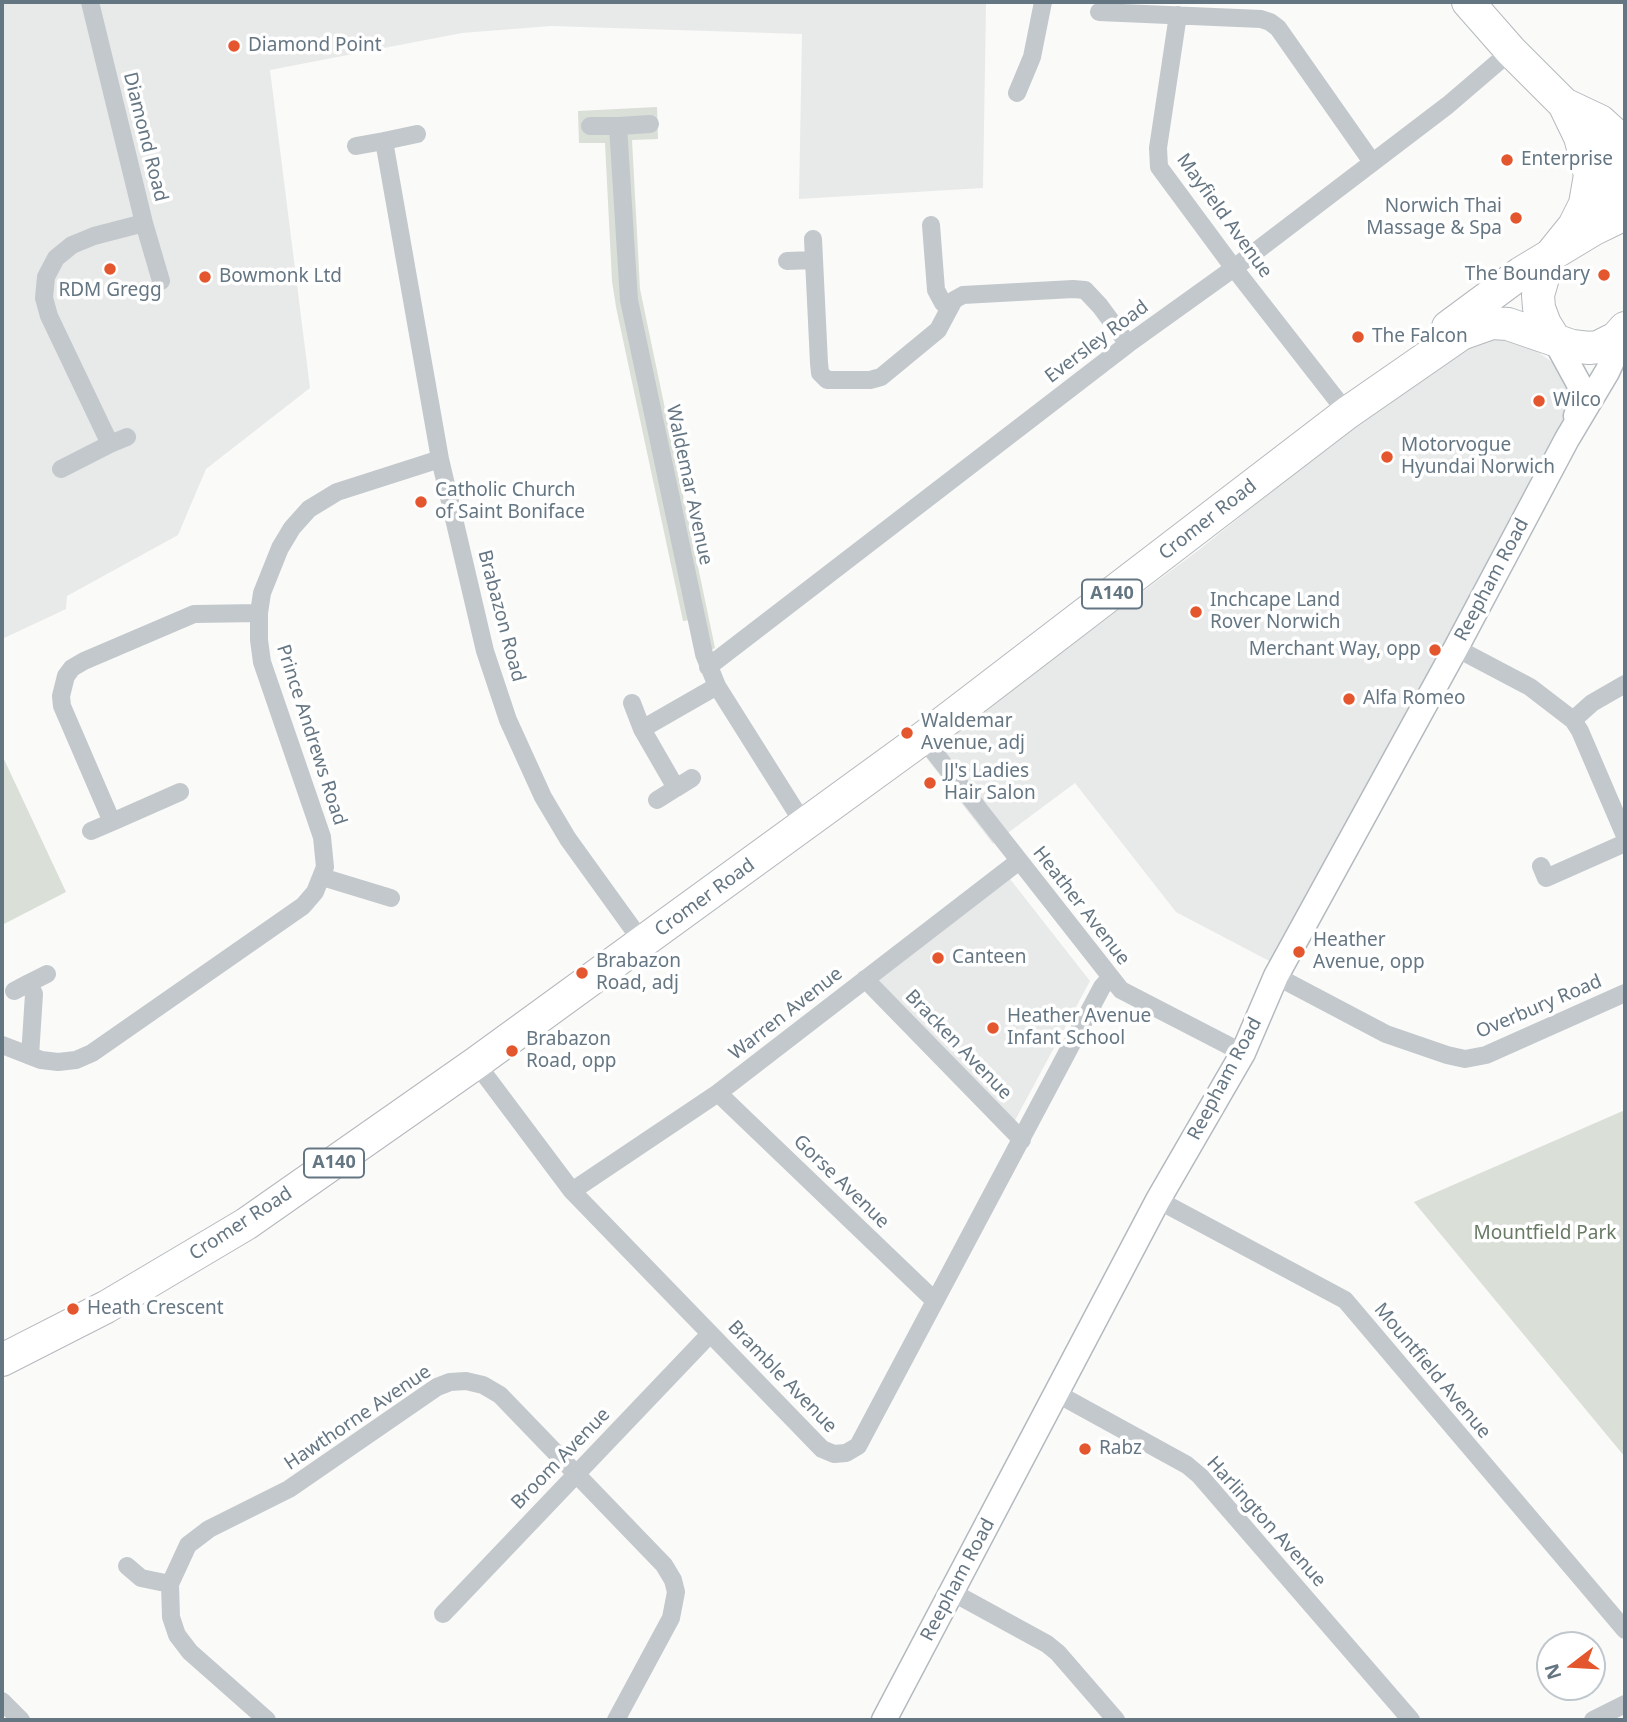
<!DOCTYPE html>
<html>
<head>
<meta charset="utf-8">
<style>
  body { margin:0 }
  #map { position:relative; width:1627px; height:1722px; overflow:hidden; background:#fafaf8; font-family:"Noto Sans",sans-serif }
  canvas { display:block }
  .frame { position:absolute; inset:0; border:4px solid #657683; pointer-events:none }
  .north { position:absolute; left:1536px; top:1631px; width:70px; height:70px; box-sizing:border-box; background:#fff; border:2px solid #c1c8cd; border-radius:50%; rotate:253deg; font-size:19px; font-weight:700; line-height:28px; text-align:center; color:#657683 }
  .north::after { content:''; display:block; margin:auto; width:24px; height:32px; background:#e4572e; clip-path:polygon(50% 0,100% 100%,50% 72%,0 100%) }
</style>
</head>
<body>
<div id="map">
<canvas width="1627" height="1722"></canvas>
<div class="frame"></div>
<div class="north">N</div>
</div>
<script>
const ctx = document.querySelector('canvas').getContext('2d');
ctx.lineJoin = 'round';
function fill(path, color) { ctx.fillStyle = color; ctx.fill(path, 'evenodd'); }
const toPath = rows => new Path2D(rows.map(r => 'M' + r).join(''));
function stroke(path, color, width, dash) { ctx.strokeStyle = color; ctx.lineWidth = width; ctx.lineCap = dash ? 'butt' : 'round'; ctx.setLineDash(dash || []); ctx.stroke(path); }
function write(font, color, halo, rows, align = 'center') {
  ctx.font = font + ' "Noto Sans",sans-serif'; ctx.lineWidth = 7; ctx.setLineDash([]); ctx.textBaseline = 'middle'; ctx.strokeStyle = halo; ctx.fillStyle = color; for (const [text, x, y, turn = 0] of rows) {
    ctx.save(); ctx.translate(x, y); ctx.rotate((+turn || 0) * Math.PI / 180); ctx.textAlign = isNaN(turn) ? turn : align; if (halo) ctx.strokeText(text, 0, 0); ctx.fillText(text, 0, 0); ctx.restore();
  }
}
const built = toPath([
  [2,2,986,2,983,188,799,199,802,34,551,26,462,33,270,70,310,388,206,469,178,535,67,596,66,609,2,639],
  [1497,338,1515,340,1532,348,1555,364,1571,392,1571,405,1275,964,1176,912,1075,783,993,844,924,755,1200,549,1291,476,1368,418,1378,408,1465,347],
  [1010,879,1090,981,1013,1124,876,982]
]);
const green = toPath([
  [657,107,658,139,632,140,640,289,715,648,704,654,696,619,683,621,616,307,612,281,605,143,579,143,578,111],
  [2,755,66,892,2,925],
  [1625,1110,1625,1457,1414,1202]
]);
const street = toPath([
  [90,2,144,223,161,281],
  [1099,12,1261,19,1270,22,1278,28,1372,162],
  [1178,15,1158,148,1159,167,1230,263,1347,413],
  [1017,93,1032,57,1043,2],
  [590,126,618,126,629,300,704,654,717,686,805,826],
  [618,126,650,124],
  [384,141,417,134],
  [356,146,384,141,440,459,485,651,508,720,543,797,568,839,643,943],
  [931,225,936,290,943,303,949,309],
  [813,239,819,363,820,373,827,380,870,380,881,377,938,330,954,300,963,295,1073,289,1085,290,1100,306,1128,344],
  [787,261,814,260],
  [110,444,127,437],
  [61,469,110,444,49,316,44,298,46,277,56,258,72,245,94,236,144,223],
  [1456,648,1530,687,1573,720,1580,731,1625,836],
  [708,667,1128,344,1234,268,1448,105,1511,51],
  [632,703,642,729,676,788,657,800],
  [1573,720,1592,703,1625,684],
  [642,729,717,686],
  [923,738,1121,990,1243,1053],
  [676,788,692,778],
  [112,822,180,792],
  [91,831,112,822,62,706,61,696,66,676,72,668,84,661,194,614,259,613],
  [1541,866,1546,878,1625,843],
  [322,877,391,898],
  [1276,976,1386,1034,1447,1055,1465,1059,1486,1055,1625,993],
  [865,979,1022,1140],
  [29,983,47,974],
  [14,991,29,983,34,994,30,1056],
  [2,1045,41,1060,58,1062,76,1060,92,1053,303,906,315,892,325,867,322,837,262,662,259,640,259,613,262,593,280,548,292,528,309,509,337,492,440,459],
  [476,1063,572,1191,822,1449,834,1454,846,1453,858,1446,1102,987,1110,978],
  [718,1093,935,1301],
  [572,1191,718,1093,1019,861],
  [1158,1200,1345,1300,1625,1630],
  [1056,1393,1187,1465,1200,1476,1411,1720],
  [127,1566,141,1578,170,1584],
  [952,1592,1047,1644,1058,1653,1116,1720],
  [443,1614,710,1334],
  [2,1701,21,1720],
  [267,1720,190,1652,177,1635,171,1617,170,1584,188,1545,209,1529,289,1489,437,1387,450,1382,466,1381,483,1385,500,1395,664,1565,673,1580,676,1592,671,1618,616,1720],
  [1593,1720,1625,1704]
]);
const secondary = toPath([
  [1555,340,1579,384,1581,400,1576,416],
  [884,1720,1158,1200,1243,1053,1276,976,1456,648,1567,439,1607,372,1625,333]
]);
const primary = toPath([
  [1574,226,1625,185]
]);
const highway = toPath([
  [1468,2,1511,51,1564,104,1580,137,1625,181],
  [1564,104,1600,121,1625,144],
  [1448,327,1521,273,1594,229,1625,214],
  [1555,340,1545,324,1539,308,1538,295,1549,257,1574,226,1585,204,1590,175,1580,137],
  [2,1360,106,1307,246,1224,476,1063,923,738,1347,413,1461,334,1492,323,1508,324,1572,346,1589,348,1598,347,1616,338,1625,328]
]);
const markers = [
  [234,46,7,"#e4572e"],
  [1507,160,7,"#e4572e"],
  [1516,218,7,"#e4572e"],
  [110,269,7,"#e4572e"],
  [1604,275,7,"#e4572e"],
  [205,277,7,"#e4572e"],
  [1358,337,7,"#e4572e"],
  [1539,401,7,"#e4572e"],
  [1387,457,7,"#e4572e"],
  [421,502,7,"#e4572e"],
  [1196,612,7,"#e4572e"],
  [1435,650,7,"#e4572e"],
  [1349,699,7,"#e4572e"],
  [907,733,7,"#e4572e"],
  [930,783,7,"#e4572e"],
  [1299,952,7,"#e4572e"],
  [938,958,7,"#e4572e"],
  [582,973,7,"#e4572e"],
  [993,1028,7,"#e4572e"],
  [512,1051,7,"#e4572e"],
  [73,1309,7,"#e4572e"],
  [1085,1449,7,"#e4572e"]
];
const shields = [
  [1112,594,60],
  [334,1163,60]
];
const shieldNames = [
  ["A140",1112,594],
  ["A140",334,1163]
];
const poiNames = [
  ["Diamond Point",248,46],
  ["Enterprise",1521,160],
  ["Norwich Thai",1502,207,"right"],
  ["Massage & Spa",1502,229,"right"],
  ["The Boundary",1590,275,"right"],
  ["Bowmonk Ltd",219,277],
  ["RDM Gregg",110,291,"center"],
  ["The Falcon",1372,337],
  ["Wilco",1553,401],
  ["Motorvogue",1401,446],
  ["Hyundai Norwich",1401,468],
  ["Catholic Church",435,491],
  ["of Saint Boniface",435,513],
  ["Inchcape Land",1210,601],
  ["Rover Norwich",1210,623],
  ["Merchant Way, opp",1421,650,"right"],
  ["Alfa Romeo",1363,699],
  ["Waldemar",921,722],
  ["Avenue, adj",921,744],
  ["JJ's Ladies",944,772],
  ["Hair Salon",944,794],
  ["Heather",1313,941],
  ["Avenue, opp",1313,963],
  ["Canteen",952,958],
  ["Brabazon",596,962],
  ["Road, adj",596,984],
  ["Heather Avenue",1007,1017],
  ["Infant School",1007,1039],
  ["Brabazon",526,1040],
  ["Road, opp",526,1062],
  ["Heath Crescent",87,1309],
  ["Rabz",1099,1449]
];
const streetNames = [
  ["Diamond Road",145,137,76],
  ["Mayfield Avenue",1224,216,54],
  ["Eversley Road",1097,342,-37],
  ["Waldemar Avenue",689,485,78],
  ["Cromer Road",1208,520,-38],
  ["Reepham Road",1492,580,-62],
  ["Brabazon Road",501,616,75],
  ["Prince Andrews Road",311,735,72],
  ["Cromer Road",705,898,-36],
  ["Heather Avenue",1081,906,52],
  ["Overbury Road",1539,1007,-23],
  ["Warren Avenue",786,1014,-38],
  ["Bracken Avenue",958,1045,46],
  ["Reepham Road",1225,1079,-62],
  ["Gorse Avenue",841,1182,44],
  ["Cromer Road",241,1224,-33],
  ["Mountfield Avenue",1432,1371,50],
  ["Bramble Avenue",782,1377,46],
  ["Hawthorne Avenue",358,1418,-34],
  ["Broom Avenue",561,1459,-46],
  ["Harlington Avenue",1266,1522,48],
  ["Reepham Road",958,1580,-62]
];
const parkNames = [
  ["Mountfield Park",1545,1234]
];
fill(built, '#e8e9e9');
fill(green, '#dadfd7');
stroke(secondary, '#b3babf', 27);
stroke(primary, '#b5babe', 31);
stroke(highway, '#b4b9bd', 34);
stroke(street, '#c3c8cc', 18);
stroke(secondary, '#fff', 24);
stroke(primary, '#fff', 28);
stroke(highway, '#fff', 32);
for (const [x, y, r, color] of markers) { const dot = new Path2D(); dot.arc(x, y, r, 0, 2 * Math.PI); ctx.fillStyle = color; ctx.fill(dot); stroke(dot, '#fff', 2.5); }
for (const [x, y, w] of shields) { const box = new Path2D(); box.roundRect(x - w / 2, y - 14.5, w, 29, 5); ctx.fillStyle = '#fff'; ctx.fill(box); stroke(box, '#657683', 2); }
write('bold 18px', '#657683', null, shieldNames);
write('19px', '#657683', '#fff', poiNames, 'left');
write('19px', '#657683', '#fff', streetNames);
write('19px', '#687a64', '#fff', parkNames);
</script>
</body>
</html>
